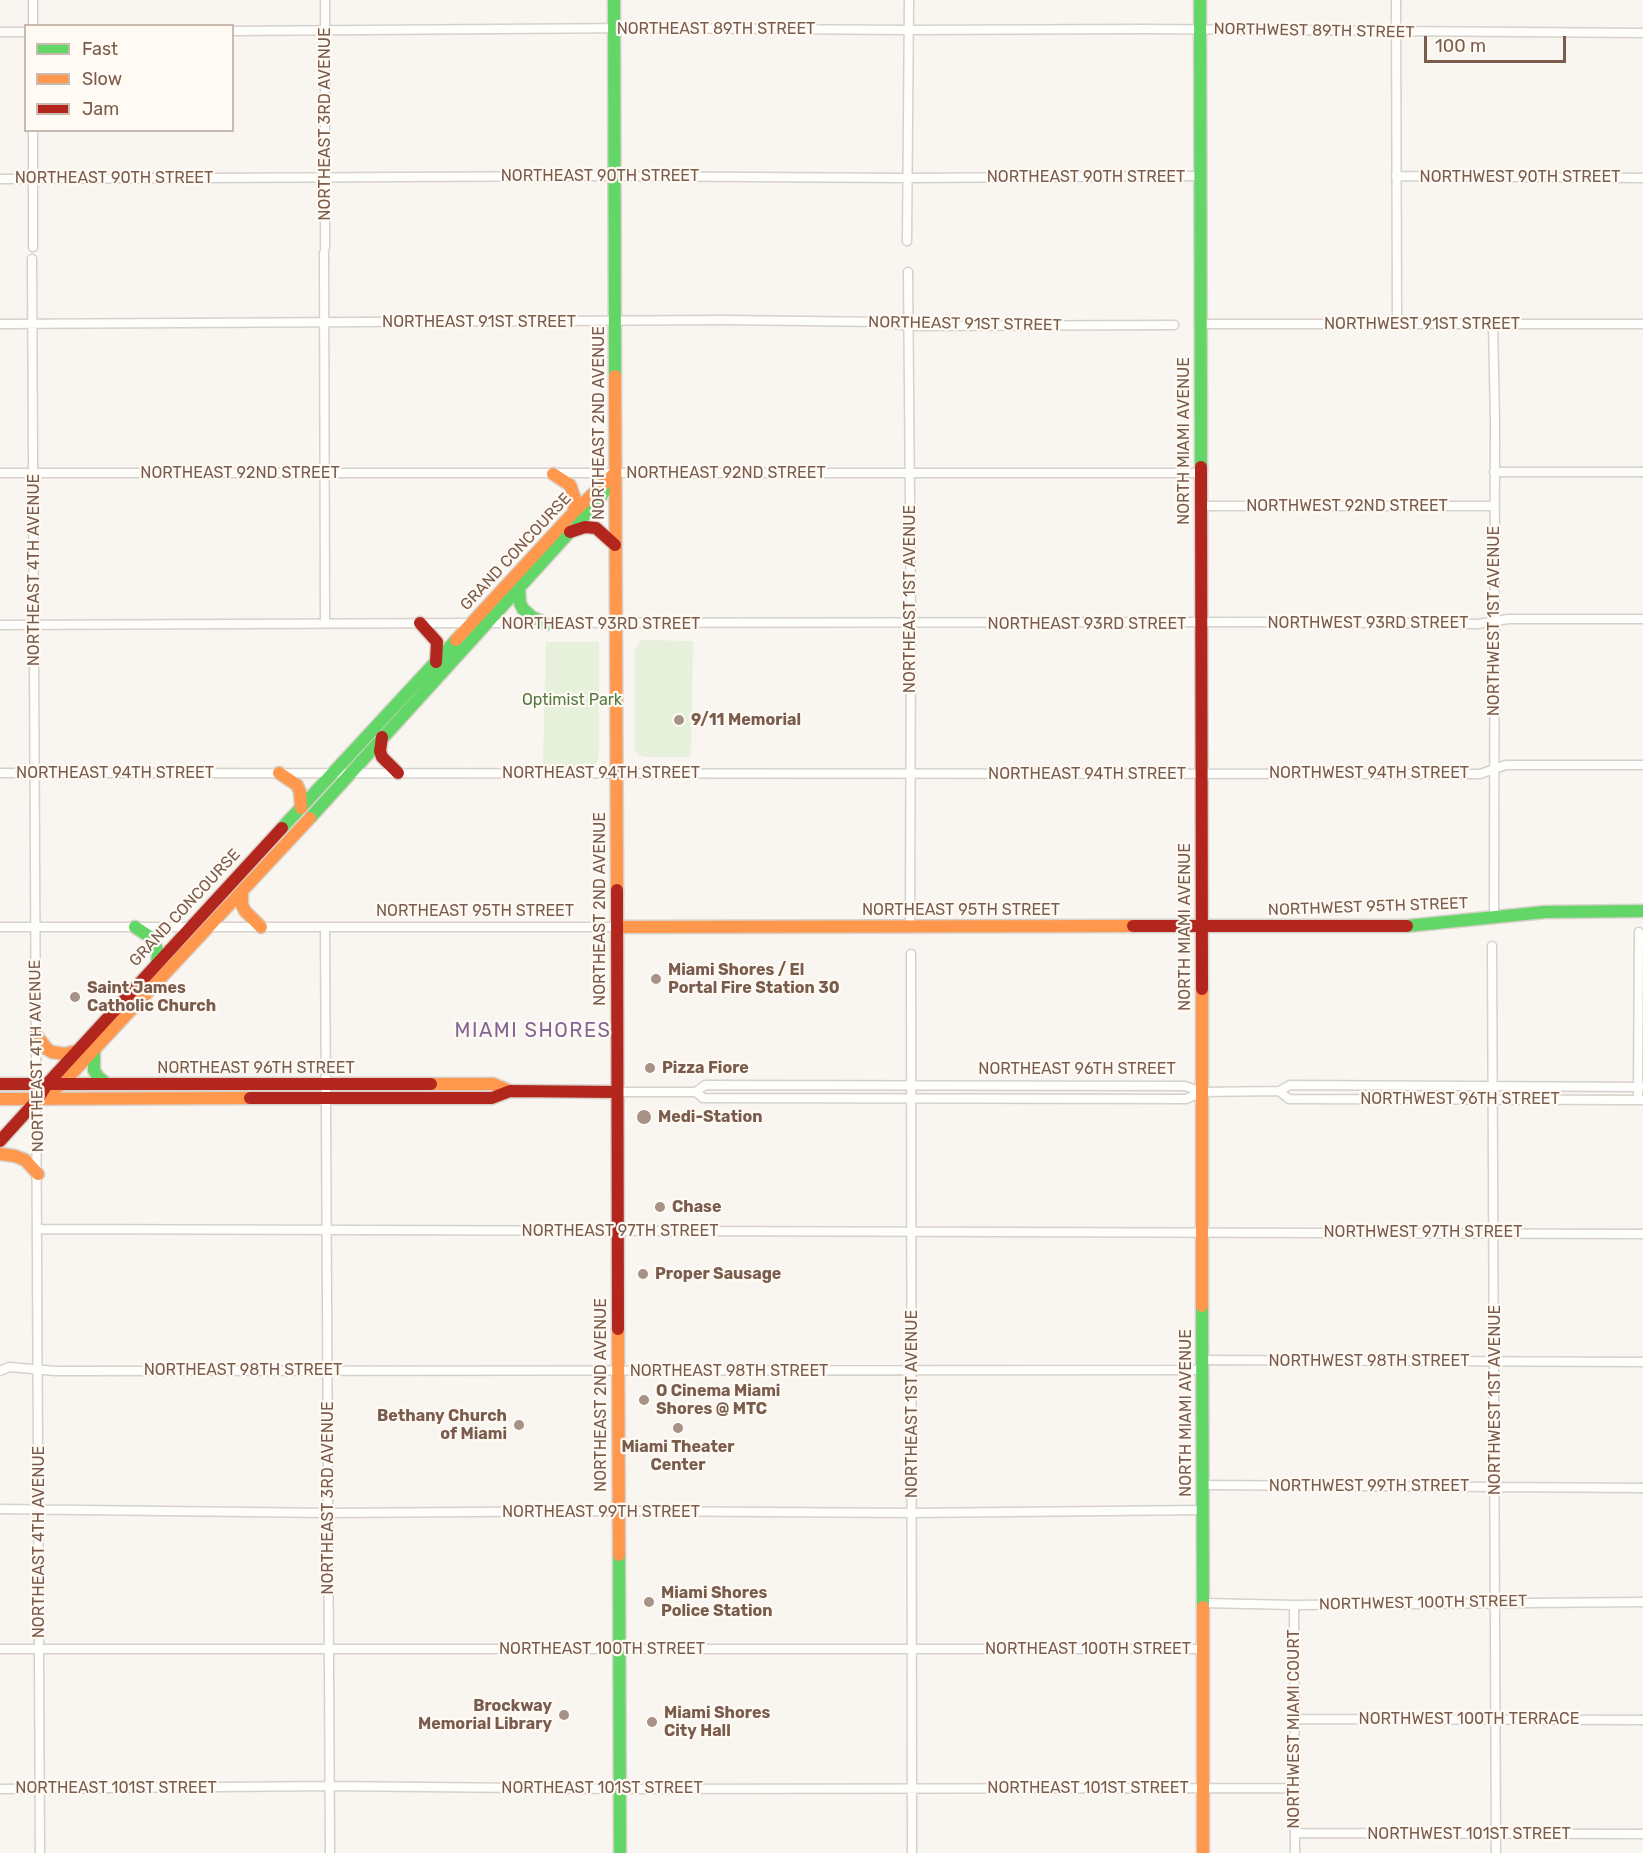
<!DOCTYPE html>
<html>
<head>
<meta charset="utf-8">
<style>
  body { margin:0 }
  #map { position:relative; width:1643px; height:1853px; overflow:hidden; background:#f9f5f0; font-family:Rubik,sans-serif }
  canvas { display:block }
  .legend { position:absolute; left:24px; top:24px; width:210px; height:108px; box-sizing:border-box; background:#fffaf3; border:2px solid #cabbb1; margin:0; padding:8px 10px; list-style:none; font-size:18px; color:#7a5c4d }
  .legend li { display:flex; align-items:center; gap:12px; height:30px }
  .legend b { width:30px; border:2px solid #cabbb1 }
  .scale { position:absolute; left:1424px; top:36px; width:142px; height:27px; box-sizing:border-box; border:3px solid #7a5c4d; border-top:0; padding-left:8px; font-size:18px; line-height:21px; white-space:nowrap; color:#7a5c4d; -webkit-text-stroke:4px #fffaf3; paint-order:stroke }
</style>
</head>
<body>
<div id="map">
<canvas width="1643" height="1853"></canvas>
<ul class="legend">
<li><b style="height:8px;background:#63d668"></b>Fast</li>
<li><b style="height:8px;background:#ff974d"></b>Slow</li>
<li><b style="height:8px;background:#b3261e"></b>Jam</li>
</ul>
<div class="scale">100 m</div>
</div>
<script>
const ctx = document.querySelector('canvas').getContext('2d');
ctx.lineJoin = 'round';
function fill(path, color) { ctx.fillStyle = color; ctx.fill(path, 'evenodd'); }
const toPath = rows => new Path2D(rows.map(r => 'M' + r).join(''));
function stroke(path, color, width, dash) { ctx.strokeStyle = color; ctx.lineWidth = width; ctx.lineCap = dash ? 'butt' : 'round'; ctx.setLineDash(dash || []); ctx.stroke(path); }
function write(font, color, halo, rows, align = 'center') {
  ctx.font = font + ' Rubik,sans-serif'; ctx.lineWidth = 4.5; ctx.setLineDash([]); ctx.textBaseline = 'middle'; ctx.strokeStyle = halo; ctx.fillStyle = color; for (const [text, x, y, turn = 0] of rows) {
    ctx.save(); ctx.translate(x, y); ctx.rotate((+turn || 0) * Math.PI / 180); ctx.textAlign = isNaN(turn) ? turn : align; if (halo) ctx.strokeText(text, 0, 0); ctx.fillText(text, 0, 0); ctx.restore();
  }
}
const green = toPath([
  [642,640,693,641,691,757,645,757,638,755,635,750,635,649],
  [546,642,599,642,599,758,595,765,590,768,550,768,545,766,543,764]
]);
const street = toPath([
  [33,0,33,26],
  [1396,0,1397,324],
  [232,31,632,28,909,30,1144,29,1643,33],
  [0,32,26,32],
  [1396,176,1643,178],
  [0,179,599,176,907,178,1200,176],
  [907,241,909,0],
  [33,247,33,130],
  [325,247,325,0],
  [324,253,325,622],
  [32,259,40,1853],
  [908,272,911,624,910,926],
  [0,324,724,320,884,322,909,326,1174,325],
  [1200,324,1643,324],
  [1493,324,1495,419,1494,919],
  [1494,472,1643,472],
  [0,473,1201,473],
  [1201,506,1494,506],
  [486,623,1279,622,1478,624,1508,619,1643,619],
  [0,625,473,623],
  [0,773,1480,774,1506,765,1643,765],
  [0,927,193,927],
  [206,927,617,927],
  [325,927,330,1853],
  [1492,946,1496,1853],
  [911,954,912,1853],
  [1279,1091,1289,1099,1643,1100],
  [617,1092,696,1092,705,1085,1185,1086,1202,1092,1279,1091,1290,1085,1643,1087],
  [696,1092,703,1098,1186,1099,1202,1092],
  [1638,1100,1639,932],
  [38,1229,1643,1234],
  [1202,1360,1643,1362],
  [0,1371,9,1367,56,1371,1202,1370],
  [1203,1485,1643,1488],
  [0,1509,328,1513,618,1511,912,1513,1203,1510],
  [1203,1603,1294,1605,1643,1602],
  [1294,1605,1295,1853],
  [0,1649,1203,1649],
  [1294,1719,1643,1720],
  [0,1789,329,1786,619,1789,1295,1788],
  [1295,1833,1643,1834]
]);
const fast = toPath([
  [614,0,615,376],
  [1200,0,1201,467],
  [519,588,520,603,523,609,532,617,547,624],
  [310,818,596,503,609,485],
  [282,828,456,640],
  [1407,926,1545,912,1643,911],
  [135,927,153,939,158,953,157,963],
  [94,1050,94,1070,98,1077,107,1084],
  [1202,1306,1203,1607],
  [619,1555,620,1853]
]);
const slow = toPath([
  [615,376,617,890],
  [553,474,570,485,575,499,574,512],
  [456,640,574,512,615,473],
  [279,773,297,785,300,792,301,808],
  [242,891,242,905,245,911,261,927],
  [617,927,1133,926],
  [1202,989,1202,1306],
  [36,1035,47,1049,52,1052,65,1054,76,1051],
  [431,1084,493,1084,510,1091],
  [40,1097,62,1084,310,818],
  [0,1099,250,1098],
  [0,1154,15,1156,25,1160,38,1174],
  [618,1329,619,1555],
  [1203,1607,1203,1853]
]);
const jam = toPath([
  [1201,467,1202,989],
  [570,532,585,527,596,528,615,545],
  [420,623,437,642,436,662],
  [382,737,380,751,382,757,398,773],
  [617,890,618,1329],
  [1133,926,1407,926],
  [0,1084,431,1084],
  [250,1098,492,1098,510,1091,617,1092],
  [0,1141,38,1099,47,1084,282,828]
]);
const markers = [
  [679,720,6,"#a69286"],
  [656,979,6,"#a69286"],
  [75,997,6,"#a69286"],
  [650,1068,6,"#a69286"],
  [644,1117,8,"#a69286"],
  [660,1207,6,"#a69286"],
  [643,1274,6,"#a69286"],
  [644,1400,6,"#a69286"],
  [519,1425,6,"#a69286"],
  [678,1428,6,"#a69286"],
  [649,1602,6,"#a69286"],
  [564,1715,6,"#a69286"],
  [652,1722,6,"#a69286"]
];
const streetNames = [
  ["NORTHEAST 89TH STREET",716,29],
  ["NORTHWEST 89TH STREET",1314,31,1],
  ["NORTHEAST 3RD AVENUE",325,124,-90],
  ["NORTHEAST 90TH STREET",600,176],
  ["NORTHEAST 90TH STREET",1086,177],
  ["NORTHWEST 90TH STREET",1520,177],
  ["NORTHEAST 90TH STREET",114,178],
  ["NORTHEAST 91ST STREET",479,322],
  ["NORTHEAST 91ST STREET",965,324,1],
  ["NORTHWEST 91ST STREET",1422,324],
  ["NORTHEAST 2ND AVENUE",599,423,-90],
  ["NORTH MIAMI AVENUE",1184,441,-90],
  ["NORTHEAST 92ND STREET",240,473],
  ["NORTHEAST 92ND STREET",726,473],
  ["NORTHWEST 92ND STREET",1347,506],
  ["GRAND CONCOURSE",516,552,-47],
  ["NORTHEAST 4TH AVENUE",34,570,-90],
  ["NORTHEAST 1ST AVENUE",910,599,-90],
  ["NORTHWEST 1ST AVENUE",1494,621,-90],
  ["NORTHWEST 93RD STREET",1368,623],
  ["NORTHEAST 93RD STREET",601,624],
  ["NORTHEAST 93RD STREET",1087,624],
  ["NORTHEAST 94TH STREET",115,773],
  ["NORTHEAST 94TH STREET",601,773],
  ["NORTHWEST 94TH STREET",1369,773],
  ["NORTHEAST 94TH STREET",1087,774],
  ["NORTHWEST 95TH STREET",1368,907,-2],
  ["GRAND CONCOURSE",185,908,-47],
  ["NORTHEAST 2ND AVENUE",600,909,-90],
  ["NORTHEAST 95TH STREET",961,910],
  ["NORTHEAST 95TH STREET",475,911],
  ["NORTH MIAMI AVENUE",1185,927,-90],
  ["NORTHEAST 4TH AVENUE",37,1056,-91],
  ["NORTHEAST 96TH STREET",256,1068],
  ["NORTHEAST 96TH STREET",1077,1069],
  ["NORTHWEST 96TH STREET",1460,1099],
  ["NORTHEAST 97TH STREET",620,1231],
  ["NORTHWEST 97TH STREET",1423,1232],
  ["NORTHWEST 98TH STREET",1369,1361],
  ["NORTHEAST 98TH STREET",243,1370],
  ["NORTHEAST 98TH STREET",729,1371],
  ["NORTHEAST 2ND AVENUE",601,1395,-90],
  ["NORTHWEST 1ST AVENUE",1495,1400,-90],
  ["NORTHEAST 1ST AVENUE",912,1404,-90],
  ["NORTH MIAMI AVENUE",1186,1413,-90],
  ["NORTHWEST 99TH STREET",1369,1486],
  ["NORTHEAST 3RD AVENUE",328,1498,-90],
  ["NORTHEAST 99TH STREET",601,1512],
  ["NORTHEAST 4TH AVENUE",39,1542,-90],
  ["NORTHWEST 100TH STREET",1423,1603,-1],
  ["NORTHEAST 100TH STREET",602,1649],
  ["NORTHEAST 100TH STREET",1088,1649],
  ["NORTHWEST 100TH TERRACE",1469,1719],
  ["NORTHWEST MIAMI COURT",1294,1729,-90],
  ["NORTHEAST 101ST STREET",116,1788],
  ["NORTHEAST 101ST STREET",602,1788],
  ["NORTHEAST 101ST STREET",1088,1788],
  ["NORTHWEST 101ST STREET",1469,1834]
];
const parkNames = [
  ["Optimist Park",572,700]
];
const poiNames = [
  ["9/11 Memorial",691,720],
  ["Miami Shores / El",668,970],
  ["Portal Fire Station 30",668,988],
  ["Saint James",87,988],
  ["Catholic Church",87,1006],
  ["Pizza Fiore",662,1068],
  ["Medi-Station",658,1117],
  ["Chase",672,1207],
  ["Proper Sausage",655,1274],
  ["O Cinema Miami",656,1391],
  ["Shores @ MTC",656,1409],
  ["Bethany Church",507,1416,"right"],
  ["of Miami",507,1434,"right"],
  ["Miami Theater",678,1447,"center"],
  ["Center",678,1465,"center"],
  ["Miami Shores",661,1593],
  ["Police Station",661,1611],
  ["Brockway",552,1706,"right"],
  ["Memorial Library",552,1724,"right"],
  ["Miami Shores",664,1713],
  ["City Hall",664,1731]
];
const quarterNames = [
  ["MIAMI SHORES",533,1031]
];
fill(green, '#e7f0db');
stroke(street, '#d7d1cb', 11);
stroke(fast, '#d9d2cb', 15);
stroke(slow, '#d9d2cb', 15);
stroke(jam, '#d9d2cb', 15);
stroke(street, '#fefefd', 8);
stroke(fast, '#63d668', 12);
stroke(slow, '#ff974d', 12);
stroke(jam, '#b3261e', 12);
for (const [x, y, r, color] of markers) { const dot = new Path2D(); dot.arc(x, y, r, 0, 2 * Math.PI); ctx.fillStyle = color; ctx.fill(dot); stroke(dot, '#fffaf3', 2); }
write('16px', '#7a5c4d', '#fffaf3', streetNames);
write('16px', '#537a41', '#fffaf3', parkNames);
write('bold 16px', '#7a5c4d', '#fffaf3', poiNames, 'left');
ctx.letterSpacing = '1.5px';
write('20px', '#846695', '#fffaf3', quarterNames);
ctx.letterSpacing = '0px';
</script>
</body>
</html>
